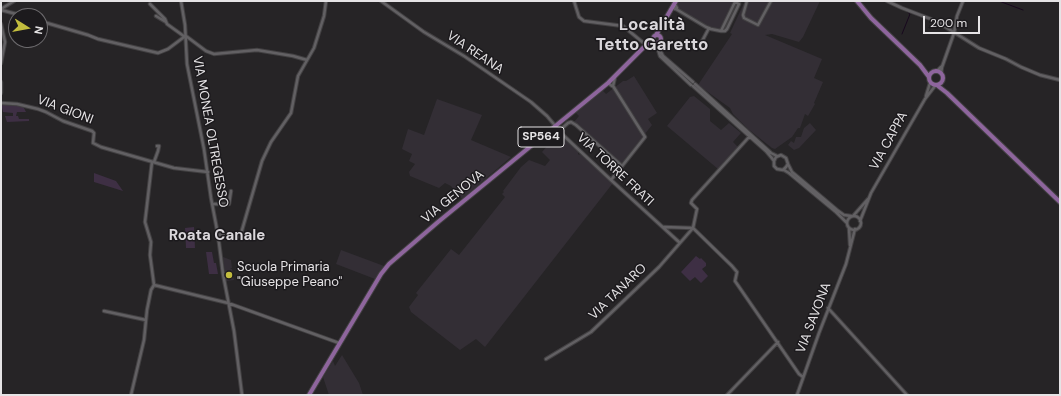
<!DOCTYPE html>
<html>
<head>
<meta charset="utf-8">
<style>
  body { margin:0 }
  #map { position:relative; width:1061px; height:396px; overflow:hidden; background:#262426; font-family:"DM Sans",sans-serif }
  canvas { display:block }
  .frame { position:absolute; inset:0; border:2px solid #e5e3e5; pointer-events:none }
  .north { position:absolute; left:8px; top:8px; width:40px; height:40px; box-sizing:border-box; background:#1c1a1d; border:1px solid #6c6a6d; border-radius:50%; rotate:101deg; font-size:11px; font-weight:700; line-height:16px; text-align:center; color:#e5e3e5 }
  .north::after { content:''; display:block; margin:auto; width:14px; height:18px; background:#c3bd3e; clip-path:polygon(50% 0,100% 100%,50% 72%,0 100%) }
  .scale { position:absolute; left:923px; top:16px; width:57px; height:18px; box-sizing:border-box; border:2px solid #e5e3e5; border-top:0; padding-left:5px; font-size:12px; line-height:14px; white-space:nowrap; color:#e5e3e5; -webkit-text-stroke:3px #1c1a1d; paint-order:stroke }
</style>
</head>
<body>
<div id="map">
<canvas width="1061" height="396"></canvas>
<div class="frame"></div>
<div class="north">N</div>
<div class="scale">200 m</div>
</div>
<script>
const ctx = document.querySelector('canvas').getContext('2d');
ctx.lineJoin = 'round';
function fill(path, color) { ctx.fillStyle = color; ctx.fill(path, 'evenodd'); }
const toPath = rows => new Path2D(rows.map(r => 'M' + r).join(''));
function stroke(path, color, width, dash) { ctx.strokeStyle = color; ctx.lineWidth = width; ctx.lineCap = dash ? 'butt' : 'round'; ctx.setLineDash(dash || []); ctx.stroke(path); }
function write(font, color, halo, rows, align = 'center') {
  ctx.font = font + ' "DM Sans",sans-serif'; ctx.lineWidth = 3; ctx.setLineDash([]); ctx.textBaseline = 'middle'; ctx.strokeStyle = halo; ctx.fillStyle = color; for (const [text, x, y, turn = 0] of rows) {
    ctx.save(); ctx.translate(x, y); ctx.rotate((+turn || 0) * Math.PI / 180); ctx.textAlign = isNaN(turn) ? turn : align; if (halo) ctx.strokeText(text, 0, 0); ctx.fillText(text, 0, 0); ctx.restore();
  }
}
const built = toPath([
  [677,1,742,1,729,29,726,33,708,29,674,10,673,9],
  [745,1,820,1,803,37,799,42,772,34,765,35,822,59,814,78,823,82,814,103,815,104,808,116,805,114,800,128,798,128,792,137,775,149,772,148,748,129,733,114,730,108,698,85,732,34,730,33],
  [634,76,657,113,648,119,652,125,621,164,574,122,579,116,575,112,602,90,606,94,623,81,626,81],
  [694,96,710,109,710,121,721,130,729,123,741,133,733,142,738,147,718,169,667,126,690,97],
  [437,99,482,115,471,140,511,157,462,199,451,186,445,183,439,188,410,176,409,172,415,164,409,161,412,154,402,149,408,129,424,135],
  [810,123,816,130,799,148,794,150,788,145,791,141,794,143,796,137,801,137,804,128],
  [556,130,578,151,578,154,579,155,580,154,613,183,485,347,476,339,460,350,411,312,409,307,418,295,416,293,451,249,459,255,505,197,502,194,504,192,503,191,521,167,529,160,545,166,550,160,542,152,549,144,544,140],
  [341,250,384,266,375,279,336,264],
  [223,257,231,260,232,268,230,269,232,269,234,280,226,281],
  [342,355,359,383,363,395,329,395,323,377,333,361,335,366]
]);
const green = toPath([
  [1,104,23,106,26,112,17,112,16,116,18,116,19,119,29,119,29,121,7,122,5,116,13,116,13,113,3,112],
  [94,173,116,181,123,191,94,182],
  [194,227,195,248,186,248,185,228],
  [206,252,212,252,214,263,216,263,218,274,209,274],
  [696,256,700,259,701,258,706,263,706,266,702,269,708,276,701,283,695,277,690,281,681,272]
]);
const stream = toPath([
  [999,1,1023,10],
  [902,34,910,14,905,10]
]);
const minor = toPath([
  [181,1,185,25,187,64,204,149,211,198,218,235,223,274,234,331,242,395],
  [381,1,424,32,464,56,531,102,547,116,563,135,611,180,679,242],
  [574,1,579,17,584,21,623,26,646,45],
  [747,1,743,15,744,18,758,25,771,1],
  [887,1,902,8,936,21,979,48,1006,59,1021,67,1040,75,1060,80],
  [150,4,165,19,167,24,185,37],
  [676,6,677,8,675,9,674,8,676,6],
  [1,9,14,1],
  [676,9,706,27,711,29,721,31,725,31,727,29,739,4,735,2,721,31],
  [1,10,24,16],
  [156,16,166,22],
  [40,21,88,35,98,39,158,53,168,49,184,37],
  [1,24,5,42,1,63],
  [186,36,206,51,214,54,257,50,293,56,307,60],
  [659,42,660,50,663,56,693,82],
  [656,43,660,56,691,85],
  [699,47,709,28],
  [937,71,941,67],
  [941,73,942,67,954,33,957,16,963,1],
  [1,82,1,93],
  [608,83,612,86,613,86,645,137,611,180],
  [695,84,771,153,777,156],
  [613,86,615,77],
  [693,86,766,151,771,157,774,161,774,166,777,169,783,170,786,167,788,164,786,158,781,155,776,157,774,161],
  [926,96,930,83],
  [1,103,17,104,38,109,46,112,63,121,92,131,94,133,93,143,101,147,174,168,208,172],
  [559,131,568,123,571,122,576,125,622,166],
  [154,162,158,151,159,146,157,146],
  [788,164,792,172,837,210,844,215,851,216],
  [784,170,789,173,836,212,847,223],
  [212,204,229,204,231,191],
  [853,216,868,199],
  '847 223a7 7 0 1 1 14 0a7 7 0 1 1-14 0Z',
  [860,221,871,193,925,99,935,86],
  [664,227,693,228,732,266,737,272,735,281,799,374,803,377],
  [693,228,697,209,691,203,692,200,749,137],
  [849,228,850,245],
  [218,235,226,234,240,237,262,161,271,142,291,113,298,76,314,48,324,16,326,1],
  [154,285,228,303,339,343],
  [828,308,907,395],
  [104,311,146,320],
  [546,359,591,332,659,267,693,228],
  [131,395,144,340,147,310,151,290,154,285,150,255,151,242,145,222,152,162],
  [727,395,778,342],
  [797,395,819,333,846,264,855,229]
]);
const major = toPath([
  [857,1,871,18,920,65,929,77],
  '653 39a4 4 0 1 1 8 0a4 4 0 1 1-8 0Z',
  [656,35,676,1],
  '929 78a7 7 0 1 1 14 0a7 7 0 1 1-14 0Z',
  [938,86,947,93,1060,202],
  [309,395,381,274,389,264,438,222,608,83,653,38]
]);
const markers = [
  [229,275,4,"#c3bd3e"]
];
const shields = [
  [541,137,46]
];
const shieldNames = [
  ["SP564",541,137]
];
const streetNames = [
  ["VIA REANA",475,53,34],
  ["VIA GIONI",65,110,21],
  ["VIA MONEA OLTREGESSO",210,132,80],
  ["VIA CAPPA",889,141,-61],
  ["VIA TORRE FRATI",615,170,43],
  ["VIA GENOVA",453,197,-39],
  ["VIA TANARO",618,292,-44],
  ["VIA SAVONA",814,318,-69]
];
const poiNames = [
  ["Scuola Primaria",237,268],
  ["\"Giuseppe Peano\"",237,283]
];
const quarterNames = [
  ["Roata Canale",217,236]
];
const districtNames = [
  ["Località",652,26],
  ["Tetto Garetto",652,46]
];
fill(built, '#332e35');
fill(green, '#3e2f44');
stroke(stream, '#18081e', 1);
stroke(minor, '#424042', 4.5);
stroke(major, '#424042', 6);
stroke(minor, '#626063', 2.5);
stroke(major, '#8e659d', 4);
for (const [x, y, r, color] of markers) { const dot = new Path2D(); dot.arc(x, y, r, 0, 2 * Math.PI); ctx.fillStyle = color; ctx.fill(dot); stroke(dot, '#1c1a1d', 1.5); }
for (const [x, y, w] of shields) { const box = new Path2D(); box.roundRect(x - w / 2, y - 10, w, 20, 3); ctx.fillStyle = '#1c1a1d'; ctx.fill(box); stroke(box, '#e5e3e5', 1); }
write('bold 12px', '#e5e3e5', null, shieldNames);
write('13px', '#e5e3e5', '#1c1a1d', streetNames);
write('13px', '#e5e3e5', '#1c1a1d', poiNames, 'left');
write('bold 15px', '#dad7db', '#1c1a1d', quarterNames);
write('bold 17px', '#dad7db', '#1c1a1d', districtNames);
</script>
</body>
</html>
